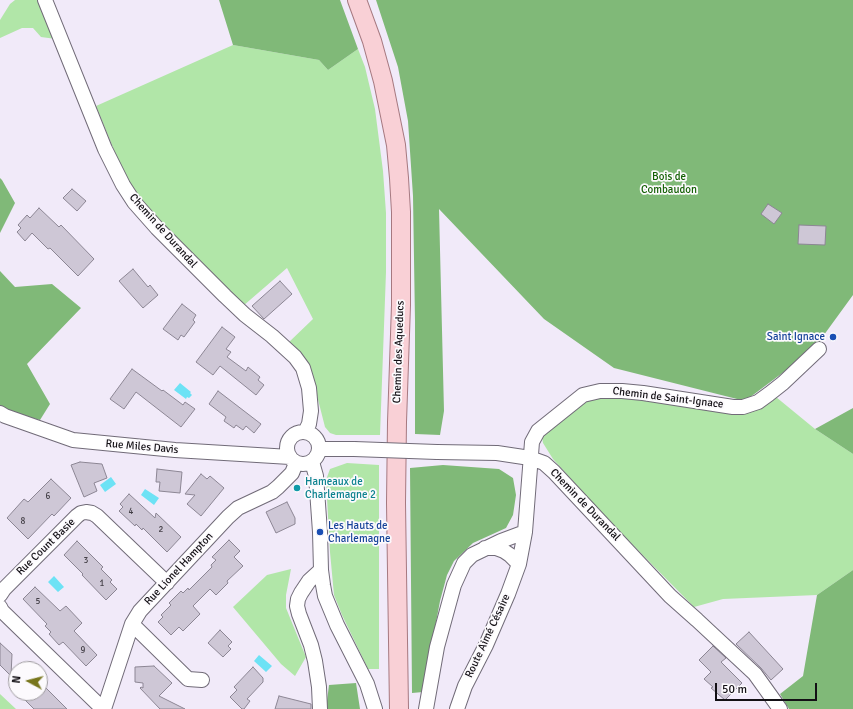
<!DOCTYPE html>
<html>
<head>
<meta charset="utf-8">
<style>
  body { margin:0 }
  #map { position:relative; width:853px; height:709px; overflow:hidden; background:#f1eaf9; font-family:Signika,sans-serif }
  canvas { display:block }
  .north { position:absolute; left:8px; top:661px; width:40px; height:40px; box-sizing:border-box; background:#fcfafd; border:1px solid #9f9ca0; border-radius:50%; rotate:277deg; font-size:11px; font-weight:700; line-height:16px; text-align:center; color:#131015 }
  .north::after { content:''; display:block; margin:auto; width:14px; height:18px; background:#78761c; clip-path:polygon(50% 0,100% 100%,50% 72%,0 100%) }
  .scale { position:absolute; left:715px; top:683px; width:102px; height:18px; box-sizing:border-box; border:2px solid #131015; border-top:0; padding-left:5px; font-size:12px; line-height:14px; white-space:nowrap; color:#131015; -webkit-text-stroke:3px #fcfafd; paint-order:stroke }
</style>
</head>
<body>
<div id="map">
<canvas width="853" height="709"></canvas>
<div class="north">N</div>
<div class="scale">50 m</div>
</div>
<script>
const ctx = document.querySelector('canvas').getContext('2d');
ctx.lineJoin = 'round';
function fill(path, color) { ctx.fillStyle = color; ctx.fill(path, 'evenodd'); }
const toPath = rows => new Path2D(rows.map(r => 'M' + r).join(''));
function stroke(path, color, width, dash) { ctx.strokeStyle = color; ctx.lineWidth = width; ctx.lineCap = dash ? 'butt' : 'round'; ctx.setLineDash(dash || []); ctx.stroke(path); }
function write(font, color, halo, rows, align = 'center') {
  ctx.font = font + ' Signika,sans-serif'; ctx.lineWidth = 3.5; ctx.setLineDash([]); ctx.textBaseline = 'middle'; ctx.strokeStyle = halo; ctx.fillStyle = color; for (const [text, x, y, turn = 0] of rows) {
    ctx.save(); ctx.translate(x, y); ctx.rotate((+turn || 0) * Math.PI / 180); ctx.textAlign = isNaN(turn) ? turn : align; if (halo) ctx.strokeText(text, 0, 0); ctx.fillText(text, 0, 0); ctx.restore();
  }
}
const green = toPath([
  [15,0,38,0,56,39,41,37,33,28,22,28,0,38,0,20,10,4],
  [233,45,319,60,328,70,358,49,365,67,375,109,383,171,386,213,386,272,380,435,336,435,330,433,325,427,311,372,288,343,313,319,287,268,243,306,143,204,128,183,120,165,96,106],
  [603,394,761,408,769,403,776,397,815,429,853,454,853,570,817,595,723,599,694,607,609,521,553,459,543,443,542,437,583,401],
  [347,463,379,465,379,669,368,669,342,615,334,595,330,552,326,480,330,469],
  [291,569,286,595,286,608,306,657,295,676,281,664,233,607,267,575],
  [0,694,16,709,0,709]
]);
const forest = toPath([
  [219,0,340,0,358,49,328,70,319,60,233,45],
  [376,0,853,0,853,295,813,350,745,401,614,368,544,319,439,209,444,411,440,435,415,434,415,321,413,196,408,121,398,67],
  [0,178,2,180,15,203,0,233],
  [0,271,15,287,52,284,81,308,27,364,50,404,40,420,4,411,0,408],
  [853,408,853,454,815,429],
  [443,465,499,469,513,478,516,495,513,515,506,528,473,543,454,561,447,575,440,601,423,692,412,693,410,468],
  [853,570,853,709,789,709,780,694,803,676,817,595],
  [356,683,360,709,326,709,329,685]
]);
const water = toPath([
  [180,383,191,392,190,393,192,395,189,398,187,397,186,399,174,390],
  [111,477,116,484,105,492,100,485],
  [145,489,159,498,154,505,141,495],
  [54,576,64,587,58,592,48,582],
  [259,655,272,666,266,672,254,661]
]);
const building = toPath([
  [72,189,86,201,77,211,63,198,72,189],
  [768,204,782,213,774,224,761,214,768,204],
  [39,208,59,227,61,225,94,259,78,276,50,248,48,249,32,233,25,241,17,232,21,228,18,225,27,215,30,218,39,208],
  [799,225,826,226,825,245,798,244,799,225],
  [133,269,148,287,150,285,158,295,143,308,119,281,133,269],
  [280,281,292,294,264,319,252,306,280,281],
  [182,304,196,315,193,320,195,322,184,337,181,335,178,340,163,329,182,304],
  [222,327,235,337,226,349,231,352,227,357,246,371,248,367,260,377,258,380,264,385,256,395,220,366,213,375,196,362,222,327],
  [132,369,162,391,163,390,183,405,185,402,195,409,181,427,136,392,124,409,110,399,132,369],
  [218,391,261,424,254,433,246,426,243,430,236,425,234,428,224,421,226,417,209,404,218,391],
  [80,462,102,464,107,478,94,483,97,491,84,497,71,465,80,462],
  [157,469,182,472,180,493,159,491,160,482,156,482,157,469],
  [201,474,207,479,210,476,224,488,201,516,187,504,195,495,185,494,201,474],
  [51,479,71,498,54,516,52,514,28,539,7,518,24,499,28,502,51,479],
  [129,494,155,518,156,513,181,537,167,552,143,528,142,530,136,524,135,526,119,511,123,507,120,504,129,494],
  [287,502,295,518,295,524,276,533,266,512,287,502],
  [229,540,240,551,234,557,243,566,227,581,228,583,216,595,210,589,193,606,200,614,183,631,179,627,171,635,158,622,163,617,161,615,171,605,169,603,181,591,183,593,188,588,189,590,212,567,211,565,216,560,212,557,229,540],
  [77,541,103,567,101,569,112,580,110,582,117,589,106,600,82,575,83,574,64,555,77,541],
  [35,587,60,611,66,606,82,623,74,631,97,655,86,666,63,642,59,645,49,634,51,632,45,626,47,624,23,599,35,587],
  [220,630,232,642,228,646,231,649,223,657,208,643,220,630],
  [749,632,783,669,771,680,761,668,736,644,749,632],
  [0,643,12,654,11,676,0,665,0,643],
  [713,646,726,658,721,662,742,683,725,700,711,688,713,687,704,679,711,672,699,660,713,646],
  [154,666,172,683,159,696,185,709,160,709,140,688,141,687,143,688,143,683,135,682,135,667,154,666],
  [253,667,263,678,263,682,247,699,250,701,244,709,242,709,230,697,237,690,234,687,253,667],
  [40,682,67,709,34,709,18,693,40,693,40,682],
  [279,696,311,704,311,709,275,709,279,696]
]);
const minor = toPath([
  [45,0,105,149,123,185,134,202,157,228,225,296,245,315,272,336,295,357,303,368,309,388,311,411,309,424,305,432],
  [0,413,5,416,73,440,175,450,290,457],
  '287 448a16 16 0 1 1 32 0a16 16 0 1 1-32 0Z',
  [320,449,354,449],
  [437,452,497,453,530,458,544,463,554,472,670,596,697,620,755,674,780,709],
  [312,462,316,476,320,532,321,570,323,585,325,596,337,625,367,684,375,709],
  [485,548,496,548,504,551,510,555,519,564],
  [0,595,4,589,77,516,81,513,86,512,92,513,97,516,167,583],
  [0,607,2,611,103,709],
  [132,624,188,679,202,680],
  [104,709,132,624,140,611,228,517,238,508,272,492,278,487,292,473,296,463],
  [320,709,319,687,315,661,311,645,299,614,297,606,298,599,301,593,309,581,321,570],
  [426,709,437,647,454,585,464,563,472,555,501,541,525,532],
  [457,709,465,686,486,645,508,594,519,564,525,532,532,442,538,431,583,395,600,391,622,391,643,393,733,407,743,407,758,402,769,394,783,383,819,349]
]);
const major = toPath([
  [357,0,372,41,383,81,396,145,399,178,401,212,401,305,397,422,396,503,399,709]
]);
const minorBridge = toPath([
  [354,449,437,452]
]);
const markers = [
  [833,337,4,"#1a4fb4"],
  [297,488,4,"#0f9aa8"],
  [320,532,4,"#1a4fb4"]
];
const numberNames = [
  ["6",48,497],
  ["4",131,512],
  ["8",23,522],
  ["2",161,530],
  ["3",86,561],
  ["1",102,584],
  ["5",38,602],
  ["9",83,651]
];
const parkNames = [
  ["Bois de",669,177],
  ["Combaudon",669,190]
];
const streetNames = [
  ["Chemin de Durandal",163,231,48],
  ["Chemin des Aqueducs",399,352,-88],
  ["Chemin de Saint-Ignace",668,398,7],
  ["Rue Miles Davis",142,447,5],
  ["Chemin de Durandal",585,505,46],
  ["Rue Count Basie",46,547,-44],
  ["Rue Lionel Hampton",179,569,-47],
  ["Route Aimé Césaire",488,636,-65]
];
const transitNames = [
  ["Saint Ignace",825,337],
  ["Les Hauts de",328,526,"left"],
  ["Charlemagne",328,539,"left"]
];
const cultureNames = [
  ["Hameaux de",305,482],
  ["Charlemagne 2",305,495]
];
fill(green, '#b1e6a8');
fill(forest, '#80b978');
fill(water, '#6de2f5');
fill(building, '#cec7d6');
stroke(building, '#8c8694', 1);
stroke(minor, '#716b78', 16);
stroke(major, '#a67980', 20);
stroke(minor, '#fff', 14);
stroke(major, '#f9d0d6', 18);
stroke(minorBridge, '#716b78', 16, []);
stroke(minorBridge, '#fff', 14);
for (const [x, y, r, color] of markers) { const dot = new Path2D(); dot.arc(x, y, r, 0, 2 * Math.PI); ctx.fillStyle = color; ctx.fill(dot); stroke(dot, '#fcfafd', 1.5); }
write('9px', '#423e45', null, numberNames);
write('11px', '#136004', '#fcfafd', parkNames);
write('11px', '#131015', '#fcfafd', streetNames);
write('11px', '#164399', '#fcfafd', transitNames, 'right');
write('11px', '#0d838f', '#fcfafd', cultureNames, 'left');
</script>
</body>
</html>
